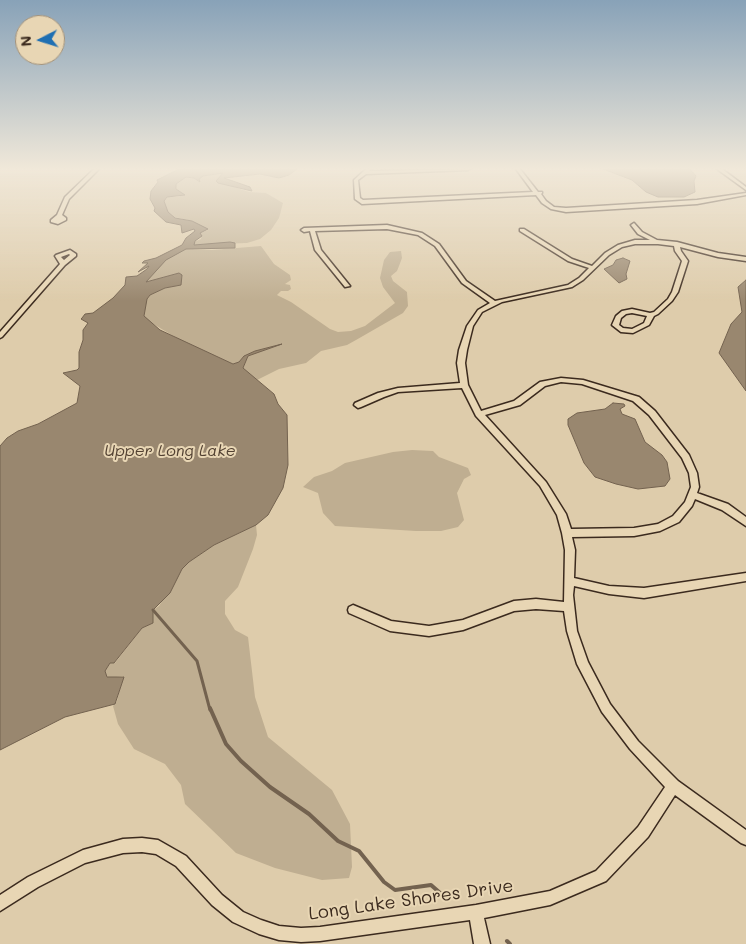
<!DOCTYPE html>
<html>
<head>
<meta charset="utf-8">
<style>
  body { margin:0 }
  #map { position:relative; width:746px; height:944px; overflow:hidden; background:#deccab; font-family:Mali,sans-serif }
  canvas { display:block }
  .north { position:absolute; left:15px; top:15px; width:50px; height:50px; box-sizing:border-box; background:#e8d6b4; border:1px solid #a39178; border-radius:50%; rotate:265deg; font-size:14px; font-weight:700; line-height:20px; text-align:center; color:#3b2a1e }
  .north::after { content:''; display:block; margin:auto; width:18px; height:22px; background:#1f6fb2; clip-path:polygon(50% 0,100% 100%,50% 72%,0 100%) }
</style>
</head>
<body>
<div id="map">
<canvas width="746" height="944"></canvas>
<div class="north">N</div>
</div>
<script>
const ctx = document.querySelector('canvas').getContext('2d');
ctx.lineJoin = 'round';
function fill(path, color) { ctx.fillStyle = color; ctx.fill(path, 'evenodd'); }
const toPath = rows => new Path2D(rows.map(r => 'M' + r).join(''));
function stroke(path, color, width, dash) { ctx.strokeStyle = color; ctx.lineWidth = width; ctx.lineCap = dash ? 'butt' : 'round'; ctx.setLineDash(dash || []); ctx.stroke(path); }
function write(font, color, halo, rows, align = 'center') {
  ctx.font = font + ' Mali,sans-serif'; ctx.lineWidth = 4; ctx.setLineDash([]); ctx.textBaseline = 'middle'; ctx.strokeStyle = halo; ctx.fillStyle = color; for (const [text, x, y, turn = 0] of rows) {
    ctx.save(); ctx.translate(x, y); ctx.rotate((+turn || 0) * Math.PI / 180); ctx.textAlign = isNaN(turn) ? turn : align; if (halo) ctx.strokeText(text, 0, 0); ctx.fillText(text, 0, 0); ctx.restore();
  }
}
const green = toPath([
  [223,173,217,181,249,192,266,193,283,203,279,218,271,230,260,239,247,243,194,245,194,242,201,239,202,235,200,233,208,230,192,221,174,217,168,212,164,201,169,196,176,197,185,195,178,191,175,185,185,177,194,178,200,182,199,179,203,176],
  [261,246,274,264,290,275,291,280,285,284,290,285,291,289,288,291,281,291,277,295,291,302,330,329,338,332,351,331,365,326,395,303,383,287,380,278,384,260,390,252,401,251,402,258,399,266,397,271,391,276,393,281,407,292,408,306,403,313,356,340,347,345,321,351,306,363,279,369,257,380,243,369,248,356,282,344,255,351,244,356,239,362,233,364,180,340,145,319,144,310,147,299,150,295,165,288,180,285,182,277,179,273,146,282,163,262,173,255,186,249,212,250],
  [412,450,433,451,439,457,468,468,471,475,464,479,457,493,464,520,458,527,441,531,416,531,335,526,323,513,318,493,303,487,314,477,332,471,345,463,393,452],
  [256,525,257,535,253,549,238,587,225,601,225,614,235,630,248,637,255,697,268,737,332,790,350,824,352,867,349,878,322,880,275,868,236,853,185,804,181,785,165,764,134,749,118,724,113,706,117,701,123,676,110,678,105,675,105,671,110,663,115,663,142,628,153,623,153,610,159,606,182,569,189,562,214,545]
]);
const water = toPath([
  [179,169,297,169,289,175,279,178,260,174,224,178,250,187,252,191,218,183,216,181,223,173,203,176,199,179,200,182,194,178,186,177,176,184,176,189,185,195,167,197,164,201,168,212,175,218,192,221,208,229,200,233,202,236,195,241,194,245,230,242,235,243,235,248,186,249,166,260,146,282,179,273,182,275,181,285,165,288,150,295,147,299,144,316,160,330,233,364,239,362,244,356,255,351,282,344,248,356,243,368,274,394,278,404,287,415,288,465,283,488,268,515,256,525,214,545,189,562,182,569,170,593,153,610,153,623,142,628,114,663,110,663,105,671,107,677,124,677,115,704,65,717,0,750,0,446,7,438,18,431,38,424,77,403,80,386,63,373,77,370,79,368,79,352,83,340,83,330,88,323,81,319,82,318,85,314,93,313,113,298,125,285,126,277,137,276,147,269,149,266,138,272,148,263,142,263,144,261,156,258,182,245,186,238,195,231,194,229,182,233,181,225,166,222,154,211,155,208,150,199,151,191,158,182,157,180,179,169],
  [603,169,690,169,696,176,694,181,695,192,684,197,658,197,646,192,632,180,603,169],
  [623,258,630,261,626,274,627,279,619,283,604,269,613,265,616,260,623,258],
  [746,280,746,391,719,353,731,324,742,312,738,287,746,280],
  [613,403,624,404,625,406,620,409,622,414,635,419,645,442,662,455,667,462,670,479,665,486,638,489,616,484,595,477,584,463,568,425,568,419,577,413,605,409,613,403]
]);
const streamFar1 = toPath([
  [153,610,197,661,210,710]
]);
const stream = toPath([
  [210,708,226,744,241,761,270,787,309,814,338,841,359,851,384,882,395,890,431,885,447,899],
  [507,941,510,944]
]);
const minor = toPath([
  [94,169,99,169,69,199,62,215,66,218,66,220,58,224,51,222,51,220,57,215,65,197,94,169],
  [366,169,371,169,369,171,470,169,468,170,366,174,358,180,360,198,363,200,533,192,516,169,520,169,538,192,542,192,542,193,541,194,546,201,554,207,566,208,697,200,746,193,746,195,697,204,566,212,551,209,542,203,536,195,362,204,355,199,354,180,366,169],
  [717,169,722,169,746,187,746,190,717,169],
  [634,223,642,232,657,240,677,242,718,253,746,257,746,261,718,257,680,247,681,251,688,261,678,292,672,301,658,314,654,316,649,325,633,333,621,332,612,325,616,316,622,311,632,309,650,313,654,312,668,299,672,292,682,261,675,251,674,246,658,244,635,244,622,247,609,255,583,280,572,287,502,302,482,312,473,326,467,350,465,363,468,385,481,411,514,401,540,382,561,378,583,380,639,397,655,411,689,455,697,473,699,487,697,493,728,504,746,517,746,526,722,510,695,499,692,506,679,522,660,531,634,536,572,537,575,550,574,578,609,586,644,588,746,573,746,581,644,598,609,594,574,586,573,595,577,631,588,662,610,704,638,741,678,781,746,830,746,845,741,843,675,795,648,837,606,881,550,905,484,918,490,944,474,944,470,920,320,941,301,942,279,940,259,934,233,922,212,905,176,866,156,854,142,852,123,853,85,863,38,887,0,911,0,895,28,877,83,850,123,839,142,838,158,840,186,856,222,895,243,912,261,920,279,926,301,928,320,927,476,905,550,891,596,871,638,827,665,787,630,749,602,712,577,664,567,631,564,611,536,609,514,611,463,630,429,636,390,631,349,613,348,610,349,607,353,605,391,621,429,626,463,620,514,601,536,599,564,602,565,550,562,533,557,515,540,486,476,416,462,388,398,392,384,397,361,407,358,408,354,405,355,403,378,393,398,388,460,383,457,363,459,350,467,326,478,310,490,303,462,283,435,246,418,235,387,229,315,231,321,250,350,286,345,287,315,250,310,231,304,232,301,230,304,228,387,225,422,233,439,244,466,281,495,301,568,285,579,278,589,268,568,261,520,231,520,229,524,229,572,259,592,266,605,253,618,245,635,240,650,240,638,234,631,225,634,223],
  [632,313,647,316,644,323,632,329,623,328,619,325,621,318,626,314,632,313],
  [561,382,582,384,633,401,649,415,682,458,689,473,691,487,685,502,673,516,658,524,634,528,571,529,566,514,546,482,485,415,520,405,545,386,561,382],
  [70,250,76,254,76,256,65,265,2,337,0,338,0,332,60,264,55,256,56,255,70,250],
  [69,254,70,255,64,260,61,257,69,254]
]);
const waterNames = [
  ["Upper Long Lake",170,451]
];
const nearStreetnames = [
  ["Long Lake Shores Drive",411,900,-8]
];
fill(green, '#bfae91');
fill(water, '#99876f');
stroke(water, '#73624f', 1);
stroke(streamFar1, '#73624f', 3);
stroke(stream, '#73624f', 4);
stroke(minor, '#3b2a1e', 3);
fill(minor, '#e8d6b4');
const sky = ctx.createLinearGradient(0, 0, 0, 301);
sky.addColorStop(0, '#88a2b8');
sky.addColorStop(0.56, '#f0e8d9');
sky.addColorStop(1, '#f0e8d900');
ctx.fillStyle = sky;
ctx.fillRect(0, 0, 746, 301);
write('italic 16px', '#524132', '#e8d6b4', waterNames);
write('18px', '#3b2a1e', '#e8d6b4', nearStreetnames);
</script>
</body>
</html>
